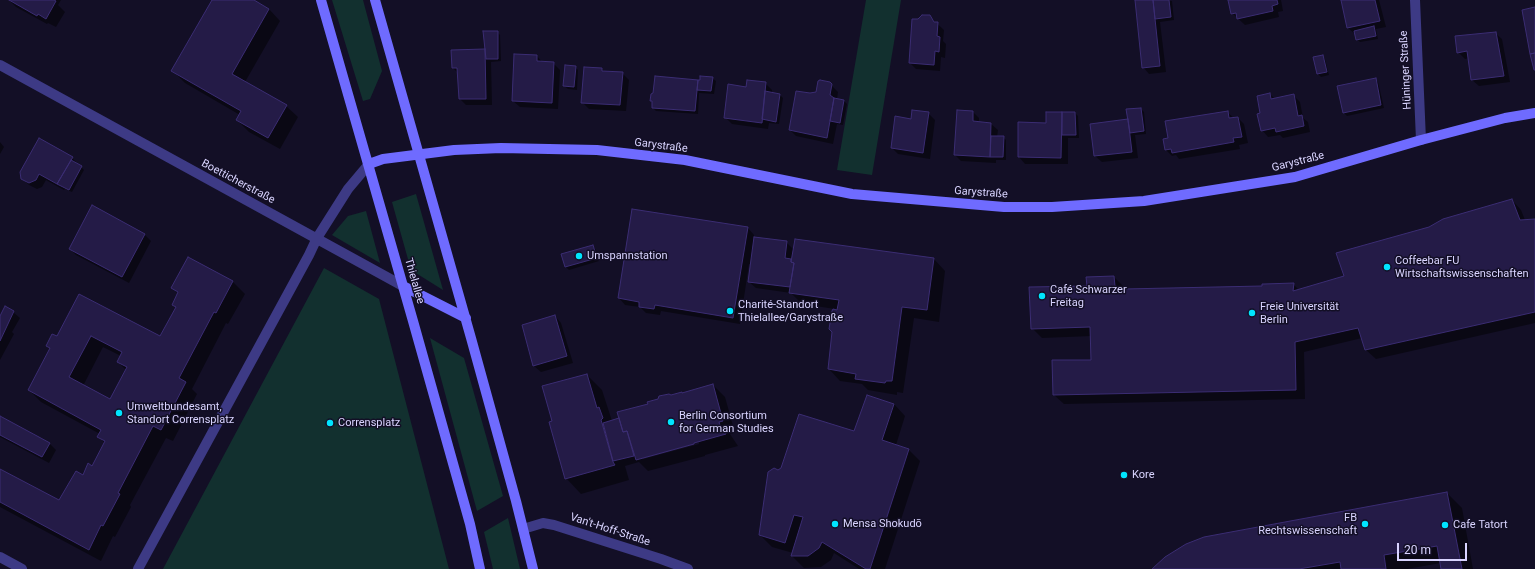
<!DOCTYPE html>
<html>
<head>
<meta charset="utf-8">
<style>
  body { margin:0 }
  #map { position:relative; width:1535px; height:569px; overflow:hidden; background:#130f26; font-family:Roboto,sans-serif }
  canvas { display:block }
  .scale { position:absolute; left:1397px; top:543px; width:70px; height:18px; box-sizing:border-box; border:2px solid #d9d4ff; border-top:0; padding-left:5px; font-size:12px; line-height:14px; white-space:nowrap; color:#d9d4ff; -webkit-text-stroke:3px #130f26; paint-order:stroke }
</style>
</head>
<body>
<div id="map">
<canvas width="1535" height="569"></canvas>
<div class="scale">20 m</div>
</div>
<script>
const ctx = document.querySelector('canvas').getContext('2d');
ctx.lineJoin = 'round';
function fill(path, color) { ctx.fillStyle = color; ctx.fill(path, 'evenodd'); }
const toPath = rows => new Path2D(rows.map(r => 'M' + r).join(''));
function stroke(path, color, width, dash) { ctx.strokeStyle = color; ctx.lineWidth = width; ctx.lineCap = dash ? 'butt' : 'round'; ctx.setLineDash(dash || []); ctx.stroke(path); }
function write(font, color, halo, rows, align = 'center') {
  ctx.font = font + ' Roboto,sans-serif'; ctx.lineWidth = 3; ctx.setLineDash([]); ctx.textBaseline = 'middle'; ctx.strokeStyle = halo; ctx.fillStyle = color; for (const [text, x, y, turn = 0] of rows) {
    ctx.save(); ctx.translate(x, y); ctx.rotate((+turn || 0) * Math.PI / 180); ctx.textAlign = isNaN(turn) ? turn : align; if (halo) ctx.strokeText(text, 0, 0); ctx.fillText(text, 0, 0); ctx.restore();
  }
}
const green = toPath([
  [332,0,363,0,382,71,370,99,363,101],
  [866,0,901,0,872,175,837,170],
  [416,194,443,290,411,270,392,202],
  [366,211,380,263,332,235,348,216],
  [324,268,379,299,449,569,163,569],
  [430,338,464,358,503,496,477,511],
  [508,518,520,569,493,569,484,532]
]);
const shadow = toPath([
  [9,0,61,0,58,5,65,12,56,27,48,23,47,24,16,7],
  [213,0,252,0,269,9,280,21,245,82,286,106,298,117,280,149,249,132,237,120,240,115,185,83,173,71],
  [1146,0,1172,1,1174,20,1160,22,1166,72,1149,74,1143,67],
  [1229,0,1281,0,1283,11,1278,12,1279,17,1245,25,1232,13],
  [1341,0,1379,0,1386,27,1376,29,1378,39,1360,42,1357,39,1355,34,1348,28],
  [929,16,944,30,943,41,946,44,945,58,941,57,940,71,916,69,910,63,918,20],
  [497,32,500,35,501,61,491,62,492,105,466,105,460,99,458,73,453,68,452,51,486,50],
  [1495,33,1502,39,1510,82,1479,86,1472,80,1469,58,1465,59,1458,52],
  [537,56,543,63,553,63,560,70,558,109,520,107,513,101],
  [1322,56,1325,59,1329,75,1321,77,1318,74,1315,58],
  [575,67,578,70,577,90,568,89,564,86],
  [602,69,605,72,622,73,629,80,626,111,589,109,582,102],
  [712,78,716,81,714,94,699,93,698,114,656,111,653,108,653,103,651,101,701,81],
  [1375,79,1378,82,1384,108,1347,116,1344,113],
  [765,83,772,90,772,93,780,95,783,98,779,124,769,123,768,129,732,124,725,117,747,88],
  [829,83,838,92,837,99,844,101,847,104,843,125,837,124,833,144,796,136,790,130,810,94,817,93],
  [1270,94,1275,99,1293,95,1300,102,1303,118,1308,122,1310,132,1283,138,1280,135,1268,137,1262,130,1261,114],
  [1141,109,1144,112,1146,134,1135,135,1138,158,1102,162,1095,156,1091,125,1129,120],
  [973,112,979,118,979,123,991,124,998,130,997,137,1003,137,1006,140,1006,160,996,160,996,163,961,161,955,155],
  [1227,112,1234,118,1238,118,1244,124,1248,143,1239,145,1240,149,1179,159,1176,155,1172,156,1165,149],
  [928,113,935,120,930,159,898,154,892,148,911,120],
  [1047,113,1075,113,1078,116,1079,138,1068,138,1068,164,1025,164,1019,157,1047,124],
  [0,142,4,147,0,154],
  [72,158,84,170,72,192,65,189,64,190,46,180,42,187,37,189,29,185,22,178],
  [1512,200,1521,210,1525,220,1535,220,1535,323,1376,359,1366,350,1362,338,1304,352,1305,399,1064,404,1054,395,1093,361,1092,336,1042,338,1032,328,1088,287,1114,277,1123,286,1124,290,1264,287,1293,284,1299,290,1345,277,1429,228],
  [748,228,754,235,754,238,786,242,794,250,934,259,945,271,939,322,914,318,903,393,897,392,897,395,868,390,862,384,840,381,829,369,833,332,833,311,835,309,802,304,791,293,756,288,749,282,751,264,749,264,740,324,661,311,660,315,646,313,640,307,625,305,619,298],
  [144,234,151,241,129,283,76,255,70,249],
  [593,246,596,250,599,261,569,270,566,267],
  [188,259,233,282,245,294,228,324,226,323,192,389,197,394,173,441,166,438,130,505,131,507,115,537,113,536,101,561,0,507,0,470,60,502,93,467,105,443,98,436,100,434,41,402,29,390,51,349,47,346,57,338,79,295,161,338,177,308,173,304,178,294,173,288],
  [103,347,121,356,118,362,126,370,110,400,83,386],
  [13,312,20,318,12,332,14,334,0,360,0,319],
  [555,316,561,323,573,363,541,372,534,366],
  [587,375,602,390,612,421,620,419,649,404,671,396,713,385,725,397,735,433,730,434,738,446,705,455,705,456,648,471,639,462,625,466,629,480,581,494,566,478,553,422],
  [699,442,699,444,643,459,643,457],
  [894,404,905,416,896,445,908,449,920,461,885,569,859,569,834,553,831,560,821,567,804,568,792,556,793,553,772,547,760,535,779,471,855,433],
  [0,417,50,444,56,450,49,463,0,437],
  [1447,493,1462,508,1473,569,1442,569,1441,563,1407,569,1154,569]
]);
const building = toPath([
  [9,0,54,0,56,1,46,19,38,14,37,16,9,0],
  [212,0,254,0,269,9,232,74,287,105,268,138,236,120,241,111,171,71,212,0],
  [1135,0,1153,0,1160,66,1142,68,1135,0],
  [1153,0,1169,0,1171,17,1155,19,1153,0],
  [1228,0,1277,0,1278,4,1272,6,1273,11,1237,19,1236,13,1231,14,1228,0],
  [1341,0,1375,0,1380,21,1347,28,1341,0],
  [1535,7,1535,53,1530,54,1522,10,1535,7],
  [922,15,930,15,934,22,938,22,937,36,940,37,939,52,935,51,934,65,909,63,912,19,918,19,922,15],
  [1374,26,1376,36,1356,40,1354,31,1374,26],
  [483,31,498,31,498,59,486,59,483,31],
  [1496,32,1504,76,1471,80,1467,51,1457,53,1455,36,1496,32],
  [485,49,486,99,459,99,457,68,452,68,451,50,485,49],
  [1535,53,1535,70,1534,70,1530,54,1535,53],
  [514,54,537,55,537,61,554,62,552,103,512,101,514,54],
  [1323,55,1327,72,1317,74,1313,57,1323,55],
  [565,65,576,66,574,87,563,86,565,65],
  [584,67,602,68,602,71,623,72,620,105,581,103,584,67],
  [655,76,698,80,695,111,652,108,652,101,650,101,651,94,653,93,655,76],
  [700,76,713,77,711,91,697,90,698,80,700,80,700,76],
  [1376,78,1381,105,1343,113,1337,86,1376,78],
  [747,80,766,82,762,123,724,118,728,84,746,87,747,80],
  [820,80,830,82,832,84,830,95,834,98,827,138,789,130,796,91,810,93,816,92,818,81,820,80],
  [765,91,780,94,776,122,762,119,765,91],
  [1270,93,1271,99,1294,94,1298,116,1302,115,1304,126,1276,132,1275,128,1261,131,1257,114,1260,113,1257,96,1270,93],
  [834,98,844,100,840,123,830,121,834,98],
  [1141,108,1144,131,1130,133,1126,109,1141,108],
  [912,110,929,112,923,153,891,148,895,116,911,119,912,110],
  [957,110,973,111,973,121,991,123,990,157,954,155,957,110],
  [1228,111,1229,118,1238,117,1242,137,1233,138,1234,142,1172,153,1171,149,1165,150,1163,139,1168,138,1165,121,1228,111],
  [1046,112,1062,112,1061,158,1018,157,1018,122,1046,123,1046,112],
  [1062,112,1075,112,1076,135,1062,135,1062,112],
  [1128,119,1132,152,1094,156,1090,124,1128,119],
  [991,136,1004,136,1003,157,990,157,991,136],
  [39,138,73,157,57,184,39,174,36,180,29,183,21,179,20,172,39,138],
  [71,160,82,166,69,190,57,184,71,160],
  [1512,199,1520,220,1535,219,1535,312,1365,350,1358,328,1295,342,1296,390,1053,395,1052,360,1091,360,1090,327,1031,329,1029,287,1087,286,1086,277,1114,276,1115,286,1124,289,1262,286,1262,284,1264,284,1294,283,1293,291,1344,276,1336,253,1429,227,1443,219,1512,199],
  [92,205,145,234,122,277,69,249,92,205],
  [632,209,748,227,733,318,655,305,654,309,639,307,639,302,618,298,632,209],
  [754,237,787,241,785,258,791,259,791,262,794,263,790,287,748,282,754,237],
  [795,239,934,258,927,310,902,307,892,381,886,381,885,383,855,379,856,374,828,369,832,332,829,329,832,311,833,309,837,310,839,300,789,293,794,263,791,262,795,239],
  [593,245,597,258,565,267,561,254,593,245],
  [188,257,233,281,216,313,214,312,179,378,186,382,161,430,153,426,118,493,120,494,103,526,101,525,89,550,0,502,0,469,59,500,76,471,83,475,88,463,92,466,105,441,97,437,101,430,28,390,50,348,46,346,52,334,57,336,79,294,160,336,176,307,172,305,178,292,171,288,188,257],
  [91,336,122,352,117,362,127,367,110,399,69,377,91,336],
  [5,306,14,311,0,341,0,316,5,306],
  [555,315,567,356,533,366,522,325,555,315],
  [587,374,597,408,599,407,603,418,601,420,602,423,613,462,615,465,565,479,549,422,552,421,542,386,587,374],
  [713,384,723,421,719,422,721,430,725,429,726,434,694,443,694,444,636,460,627,431,623,432,617,412,648,404,647,402,658,399,659,396,669,394,671,395,682,392,682,393,713,384],
  [867,395,894,404,882,440,909,449,870,569,866,569,822,542,819,548,808,556,791,556,803,517,794,515,785,543,759,535,768,472,774,468,778,470,781,468,799,414,854,431,867,395],
  [0,416,50,443,42,457,0,435,0,416],
  [619,418,623,432,627,431,634,456,613,461,603,423,619,418],
  [1447,492,1462,569,1441,569,1437,546,1384,555,1386,569,1341,569,1340,562,1299,569,1152,569,1165,557,1186,544,1204,537,1447,492]
]);
const street = toPath([
  [1415,0,1421,140],
  [0,65,403,286],
  [523,529,543,523,554,525,661,559,688,569],
  [0,557,22,569],
  [138,569,309,255,317,238,348,189,369,164]
]);
const secondary = toPath([
  [321,0,413,321,470,524,480,569],
  [375,0,471,338,516,501,533,569],
  [369,164,383,159,454,150,501,148,597,150,685,160,852,194,1004,207,1052,207,1144,201,1295,177,1421,140,1505,118,1535,113],
  [403,286,466,318]
]);
const markers = [
  [579,256,4,"#00e5ff"],
  [1387,267,4,"#00e5ff"],
  [1042,296,4,"#00e5ff"],
  [730,311,4,"#00e5ff"],
  [1252,313,4,"#00e5ff"],
  [119,413,4,"#00e5ff"],
  [671,422,4,"#00e5ff"],
  [330,423,4,"#00e5ff"],
  [1124,475,4,"#00e5ff"],
  [835,524,4,"#00e5ff"],
  [1365,524,4,"#00e5ff"],
  [1445,525,4,"#00e5ff"]
];
const streetNames = [
  ["Hüninger Straße",1406,70,-93],
  ["Garystraße",661,146,7],
  ["Garystraße",1298,162,-14],
  ["Boetticherstraße",238,182,28],
  ["Garystraße",981,193,4],
  ["Thielallee",414,281,74],
  ["Van't-Hoff-Straße",610,530,18]
];
const poiNames = [
  ["Umspannstation",587,256],
  ["Coffeebar FU",1395,261],
  ["Wirtschaftswissenschaften",1395,274],
  ["Café Schwarzer",1050,290],
  ["Freitag",1050,303],
  ["Charité-Standort",738,305],
  ["Thielallee/Garystraße",738,318],
  ["Freie Universität",1260,307],
  ["Berlin",1260,320],
  ["Umweltbundesamt,",127,407],
  ["Standort Corrensplatz",127,420],
  ["Berlin Consortium",679,416],
  ["for German Studies",679,429],
  ["Corrensplatz",338,423],
  ["Kore",1132,475],
  ["FB",1357,518,"right"],
  ["Rechtswissenschaft",1357,531,"right"],
  ["Mensa Shokudō",843,524],
  ["Cafe Tatort",1453,525]
];
fill(green, '#12302f');
fill(shadow, '#0007');
fill(building, '#241b47');
stroke(building, '#3b2d73', 1);
stroke(street, '#3d3a85', 10);
stroke(secondary, '#6f6bff', 10);
for (const [x, y, r, color] of markers) { const dot = new Path2D(); dot.arc(x, y, r, 0, 2 * Math.PI); ctx.fillStyle = color; ctx.fill(dot); stroke(dot, '#130f26', 1.5); }
write('11px', '#d9d4ff', '#130f26', streetNames);
write('11px', '#d9d4ff', '#130f26', poiNames, 'left');
</script>
</body>
</html>
